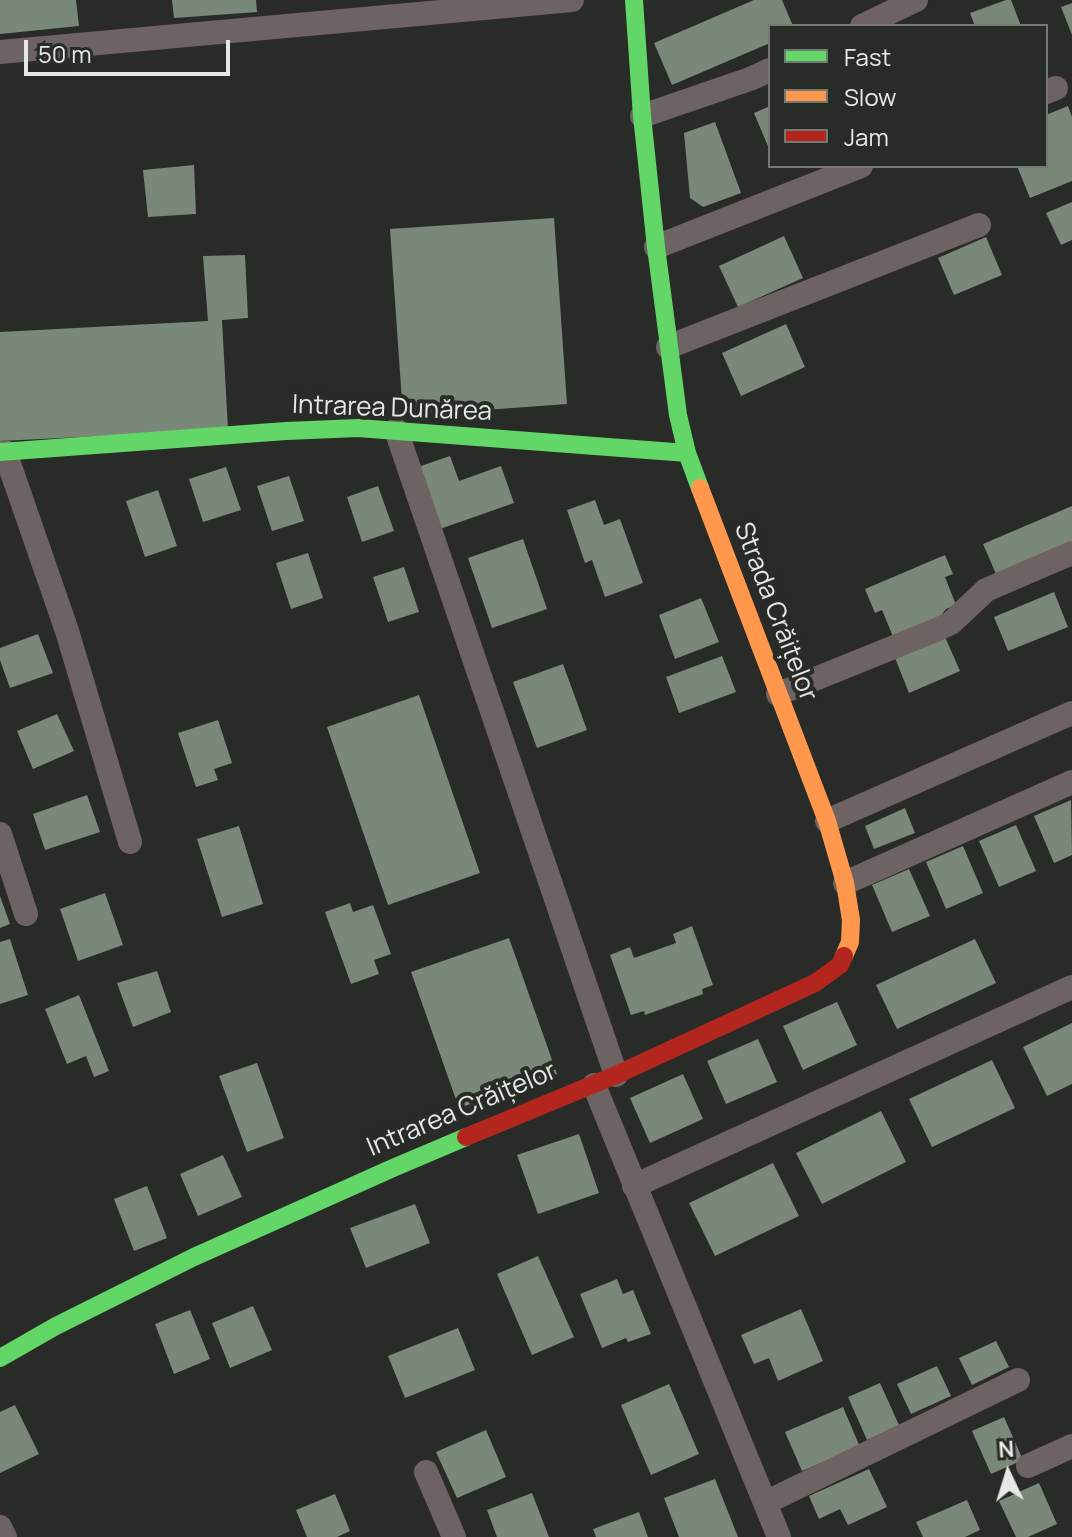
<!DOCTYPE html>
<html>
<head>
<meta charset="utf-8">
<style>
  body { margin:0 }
  #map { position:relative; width:1072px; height:1537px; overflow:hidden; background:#292b28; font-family:Manrope,sans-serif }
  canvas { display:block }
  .legend { position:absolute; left:768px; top:24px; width:280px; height:144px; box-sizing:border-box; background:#282c27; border:2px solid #747773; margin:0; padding:10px 14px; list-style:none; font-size:24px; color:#e5e8e5 }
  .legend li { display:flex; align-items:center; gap:16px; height:40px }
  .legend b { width:40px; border:2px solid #747773 }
  .north { position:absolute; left:968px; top:1433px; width:80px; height:80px; -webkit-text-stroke:6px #282c27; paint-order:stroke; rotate:356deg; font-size:22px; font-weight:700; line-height:32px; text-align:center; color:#e5e8e5 }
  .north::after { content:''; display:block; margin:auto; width:28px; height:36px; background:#e5e8e5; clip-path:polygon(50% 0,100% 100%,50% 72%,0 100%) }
  .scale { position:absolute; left:24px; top:40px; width:206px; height:36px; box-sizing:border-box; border:4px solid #e5e8e5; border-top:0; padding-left:10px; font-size:24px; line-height:28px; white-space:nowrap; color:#e5e8e5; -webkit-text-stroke:6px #282c27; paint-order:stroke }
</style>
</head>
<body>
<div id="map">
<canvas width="1072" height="1537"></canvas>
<ul class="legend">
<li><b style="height:10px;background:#63d668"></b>Fast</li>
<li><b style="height:10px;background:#ff974d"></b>Slow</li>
<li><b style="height:10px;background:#b3261e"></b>Jam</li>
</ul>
<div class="north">N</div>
<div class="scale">50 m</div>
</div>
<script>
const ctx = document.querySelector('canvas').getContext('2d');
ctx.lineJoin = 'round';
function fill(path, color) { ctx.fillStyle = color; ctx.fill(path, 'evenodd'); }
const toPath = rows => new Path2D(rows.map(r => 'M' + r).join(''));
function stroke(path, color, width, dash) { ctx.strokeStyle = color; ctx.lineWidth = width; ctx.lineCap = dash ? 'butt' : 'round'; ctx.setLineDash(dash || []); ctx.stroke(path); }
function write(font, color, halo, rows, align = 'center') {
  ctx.font = font + ' Manrope,sans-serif'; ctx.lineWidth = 8; ctx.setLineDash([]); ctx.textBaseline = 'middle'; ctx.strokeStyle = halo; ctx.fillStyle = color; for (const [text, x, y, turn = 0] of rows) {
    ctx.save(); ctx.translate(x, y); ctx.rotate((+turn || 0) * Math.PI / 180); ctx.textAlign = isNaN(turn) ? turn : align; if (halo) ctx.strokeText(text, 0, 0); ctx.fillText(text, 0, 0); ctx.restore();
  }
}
const building = toPath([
  [0,0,76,0,79,26,0,34],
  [172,0,256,0,257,12,174,18],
  [754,0,782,0,793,26,770,26,770,43,672,85,654,43],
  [1006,0,1011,0,1021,26,975,26,970,13],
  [1072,3,1072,35,1061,7],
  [770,106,770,151,754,113],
  [1068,106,1072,117,1072,181,1030,198,1017,166,1046,166,1046,115],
  [715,122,741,193,703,207,690,198,684,133],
  [194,165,196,214,148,217,143,170],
  [1072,202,1072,240,1061,245,1046,213],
  [554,218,567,404,403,416,390,229],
  [784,236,803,278,738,307,719,266],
  [986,237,1002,275,954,295,938,258],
  [245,255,248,318,222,320,228,430,0,441,0,332,208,321,203,256],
  [786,324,805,367,741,396,722,353],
  [450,456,459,481,501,466,514,503,437,530,415,468],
  [226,467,241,510,203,522,189,479],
  [289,476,304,521,272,531,257,486],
  [378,486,394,531,362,542,347,497],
  [158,490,177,546,145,557,126,501],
  [595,500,604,525,620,519,643,583,605,597,592,560,585,563,567,510],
  [1072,506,1072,542,996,574,983,544],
  [523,539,547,609,492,628,468,558],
  [308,553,323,598,291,609,276,563],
  [945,555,953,574,945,577,956,605,946,609,936,622,894,639,882,610,875,613,865,589],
  [404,567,419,612,388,622,373,577],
  [1054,592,1068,627,1008,651,994,617],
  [701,598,719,642,675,659,659,615],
  [38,634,53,673,10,688,0,660,0,648],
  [945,637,960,671,909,693,895,658],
  [722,656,736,692,679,713,666,677],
  [563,664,587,730,537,748,513,682],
  [419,695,480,873,388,905,327,727],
  [57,714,74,751,33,769,17,731],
  [218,720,232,763,214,769,218,780,196,787,178,733],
  [87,795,100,832,45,850,33,814],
  [1071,800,1072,855,1054,863,1034,816],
  [905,808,915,833,874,849,865,826],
  [1016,825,1036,871,999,887,979,841],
  [239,826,263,904,222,917,197,839],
  [963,846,983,893,946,909,926,862],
  [909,869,930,916,892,932,872,885],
  [105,893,123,945,78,961,60,909],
  [0,896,10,924,0,928],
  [350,903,353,912,373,905,391,954,374,960,379,974,351,984,325,912],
  [692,926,713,985,702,989,703,994,645,1015,644,1011,631,1015,610,955,630,947,634,958,676,943,673,934],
  [509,938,557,1074,459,1108,411,972],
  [10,939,28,995,0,1004,0,942],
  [975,939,996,983,897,1029,876,985],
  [157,971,171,1012,133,1027,117,983],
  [79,995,109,1071,94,1077,86,1056,67,1064,45,1009],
  [837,1002,857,1045,803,1070,783,1026],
  [1072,1023,1072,1084,1047,1096,1023,1047],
  [758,1039,777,1082,726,1104,707,1061],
  [992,1060,1015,1108,932,1147,909,1099],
  [257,1063,284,1138,247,1152,219,1076],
  [683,1074,703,1119,650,1143,630,1098],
  [881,1111,906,1162,822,1204,796,1153],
  [579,1134,599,1193,538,1214,517,1155],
  [223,1155,242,1197,198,1216,180,1174],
  [773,1163,799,1216,715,1256,689,1203],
  [147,1186,167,1238,134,1251,114,1199],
  [415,1204,430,1243,366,1268,350,1228],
  [538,1256,574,1337,532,1355,497,1274],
  [617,1279,623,1294,633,1290,651,1334,628,1342,626,1338,602,1348,580,1294],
  [253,1306,272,1350,230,1368,212,1323],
  [801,1309,823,1361,778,1381,769,1358,754,1364,741,1335],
  [190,1310,210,1359,174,1374,155,1324],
  [458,1328,475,1370,405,1398,388,1356],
  [996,1341,1009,1367,972,1385,959,1358],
  [937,1366,951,1396,911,1414,897,1384],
  [880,1383,899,1425,867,1440,848,1397],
  [669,1384,699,1454,651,1475,621,1405],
  [15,1405,39,1454,0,1473,0,1412],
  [843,1407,860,1447,802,1471,785,1432],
  [1004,1417,1023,1460,991,1474,972,1431],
  [486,1430,506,1477,457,1498,436,1452],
  [869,1469,887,1507,848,1525,840,1509,819,1519,809,1496],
  [715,1479,738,1537,679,1537,664,1498],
  [1039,1483,1057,1524,1028,1537,1016,1537,999,1501],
  [532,1493,549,1537,497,1537,487,1510],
  [335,1494,350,1531,337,1537,307,1537,296,1510],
  [967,1500,980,1530,965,1537,923,1537,916,1522],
  [639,1512,648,1537,596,1537,593,1529]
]);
const street = toPath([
  [862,26,916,0],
  [0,52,572,0],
  [1046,92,1056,88],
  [642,116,750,79,770,70],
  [656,247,861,166],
  [668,347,979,225],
  [396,430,616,1075],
  [5,452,67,631,130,842],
  [778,694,936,630,951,623,986,590,1072,553],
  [827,821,1072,713],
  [0,834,26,914],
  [845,883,1072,782],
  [594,1085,779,1537],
  [634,1186,1072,987],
  [1028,1466,1072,1446],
  [426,1472,454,1537],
  [765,1503,1018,1380],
  [0,1527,5,1537]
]);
const fast = toPath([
  [634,0,642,116,656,247,678,415,687,453,700,488],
  [0,452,286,431,358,428,687,453],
  [0,1358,56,1326,194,1257,393,1168,466,1137]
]);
const slow = toPath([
  [700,488,827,821,845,883,851,920,850,942,844,956]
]);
const jam = toPath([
  [466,1137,616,1075,815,983,840,965,844,956]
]);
const streetNames = [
  ["Intrarea Dunărea",392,409,2],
  ["Strada Crăițelor",775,612,69],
  ["Intrarea Crăițelor",462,1110,-23]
];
fill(building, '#7a8879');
stroke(street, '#6e6363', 24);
stroke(fast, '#63d668', 18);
stroke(slow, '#ff974d', 18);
stroke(jam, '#b3261e', 18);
write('26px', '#e5e8e5', '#282c27', streetNames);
</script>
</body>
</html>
